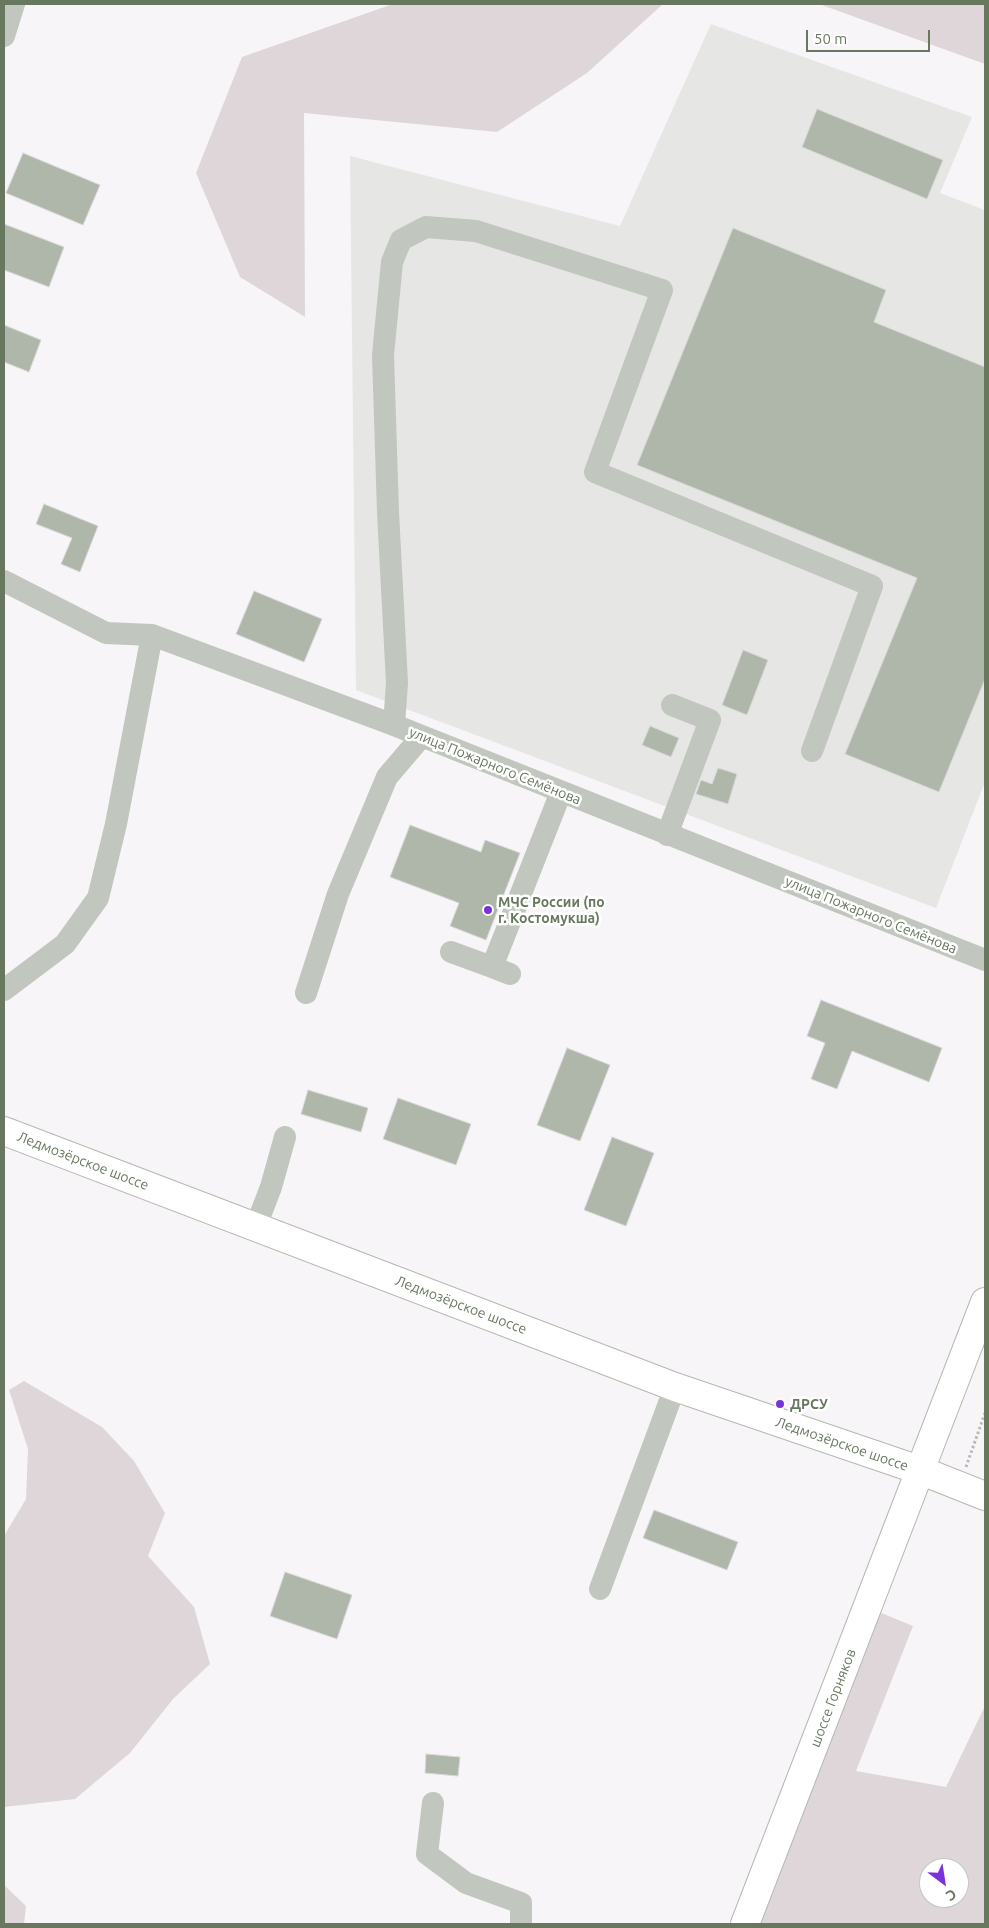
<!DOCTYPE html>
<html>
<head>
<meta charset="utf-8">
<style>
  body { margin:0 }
  #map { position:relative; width:989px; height:1928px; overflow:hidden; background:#f7f5f7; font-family:Ubuntu,sans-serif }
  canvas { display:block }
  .frame { position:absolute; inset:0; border:5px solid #68785f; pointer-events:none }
  .north { position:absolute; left:919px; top:1858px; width:50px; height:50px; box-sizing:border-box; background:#fff; border:1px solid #c3c9bf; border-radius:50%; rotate:149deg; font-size:14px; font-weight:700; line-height:20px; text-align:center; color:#68785f }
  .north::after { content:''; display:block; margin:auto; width:18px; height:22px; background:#7a32da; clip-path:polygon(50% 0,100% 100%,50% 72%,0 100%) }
  .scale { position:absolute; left:806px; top:30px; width:124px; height:22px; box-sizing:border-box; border:2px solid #68785f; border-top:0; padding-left:6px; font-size:15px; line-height:18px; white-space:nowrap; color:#68785f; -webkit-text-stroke:4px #fff; paint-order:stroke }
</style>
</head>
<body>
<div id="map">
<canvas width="989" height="1928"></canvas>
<div class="frame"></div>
<div class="north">С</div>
<div class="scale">50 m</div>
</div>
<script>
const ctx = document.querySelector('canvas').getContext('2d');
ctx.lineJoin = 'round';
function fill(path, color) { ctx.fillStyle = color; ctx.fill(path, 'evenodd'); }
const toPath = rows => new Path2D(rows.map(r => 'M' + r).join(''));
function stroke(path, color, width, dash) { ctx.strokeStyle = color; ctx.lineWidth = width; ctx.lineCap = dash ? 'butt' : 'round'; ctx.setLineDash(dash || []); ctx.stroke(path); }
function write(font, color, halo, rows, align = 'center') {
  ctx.font = font + ' Ubuntu,sans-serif'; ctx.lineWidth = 5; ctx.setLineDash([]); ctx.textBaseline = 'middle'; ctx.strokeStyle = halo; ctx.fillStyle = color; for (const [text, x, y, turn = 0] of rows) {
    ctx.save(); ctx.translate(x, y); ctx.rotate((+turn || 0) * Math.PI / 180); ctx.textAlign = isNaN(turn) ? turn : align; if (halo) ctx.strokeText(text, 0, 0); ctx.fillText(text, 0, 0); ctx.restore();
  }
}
const built = toPath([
  [711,24,972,117,940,193,985,210,985,782,936,908,356,690,350,156,620,226]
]);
const green = toPath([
  [393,4,663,4,587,73,497,132,304,113,305,317,240,277,196,173,242,57],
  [819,4,985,4,985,64],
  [24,1381,102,1427,134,1461,165,1513,148,1556,194,1607,210,1664,173,1699,130,1753,75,1799,4,1807,4,1536,26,1499,28,1449,9,1390],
  [874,1610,913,1626,856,1771,946,1787,985,1706,985,1924,760,1924],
  [929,1868,959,1868,959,1898,929,1898],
  [4,1885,26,1906,24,1924,4,1924]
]);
const building = toPath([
  [817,109,943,160,927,199,802,147,817,109],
  [23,153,100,185,83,225,6,193,23,153],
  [4,224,64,247,49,287,4,270,4,224],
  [733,228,886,290,874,322,985,367,985,679,939,792,845,754,917,578,637,465,733,228],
  [4,325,41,340,29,372,4,362,4,325],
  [44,504,98,526,80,572,61,564,72,538,36,524,44,504],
  [254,591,322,619,304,662,236,634,254,591],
  [743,650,768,660,747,715,722,705,743,650],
  [650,726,679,738,671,757,642,745,650,726],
  [718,768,737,774,728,804,696,794,701,780,712,784,718,768],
  [410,825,481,852,485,840,520,853,486,940,450,926,459,903,390,877,410,825],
  [821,1000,942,1048,929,1082,852,1051,837,1089,811,1079,825,1043,807,1036,821,1000],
  [567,1048,610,1065,580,1141,537,1125,567,1048],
  [308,1090,368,1108,361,1132,301,1114,308,1090],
  [398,1098,471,1124,456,1165,383,1139,398,1098],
  [612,1137,654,1153,626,1226,584,1210,612,1137],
  [654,1510,738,1542,727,1570,643,1538,654,1510],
  [285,1572,352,1595,337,1639,270,1616,285,1572],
  [426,1754,460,1757,458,1776,425,1773,426,1754]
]);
const path = toPath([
  [966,1467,985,1413]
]);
const minor = toPath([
  [4,36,14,4],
  [4,581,106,633,152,635,394,725,985,960],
  [394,725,397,683,388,512,383,355,392,262,401,240,426,227,476,231,662,290,595,472,872,586,812,751],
  [667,835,710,720,672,705],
  [451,952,492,967],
  [510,974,492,967,561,792],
  [4,990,65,944,98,898,116,824,152,635],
  [306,993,338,894,387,777,422,736],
  [256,1226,271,1187,285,1137],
  [600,1589,675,1387],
  [433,1803,427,1854,466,1883,521,1903,521,1924]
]);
const major = toPath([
  [4,1131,675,1387,922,1471,985,1496],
  [745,1924,985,1302]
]);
const markers = [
  [488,910,5,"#7a32da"],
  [780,1404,5,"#7a32da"]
];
const streetNames = [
  ["улица Пожарного Семёнова",495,766,22],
  ["улица Пожарного Семёнова",871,915,22],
  ["Ледмозёрское шоссе",83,1161,21],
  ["Ледмозёрское шоссе",461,1305,21],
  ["Ледмозёрское шоссе",842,1444,19],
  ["шоссе Горняков",833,1698,-69]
];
const poiNames = [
  ["МЧС России (по",498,902],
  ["г. Костомукша)",498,918],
  ["ДРСУ",790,1404]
];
fill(built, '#e6e6e5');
fill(green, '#ded6d8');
fill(building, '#afb7aa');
stroke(building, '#d9d7d9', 1);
stroke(major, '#b3b9b0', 30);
stroke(path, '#b7bbb5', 3, [2.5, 2.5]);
stroke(minor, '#c1c6be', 22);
stroke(major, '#fff', 28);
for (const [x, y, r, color] of markers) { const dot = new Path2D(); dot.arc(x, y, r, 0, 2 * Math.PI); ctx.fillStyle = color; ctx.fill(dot); stroke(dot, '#fff', 2); }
write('14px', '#68785f', '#fff', streetNames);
write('bold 14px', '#68785f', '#fff', poiNames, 'left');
</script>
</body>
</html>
